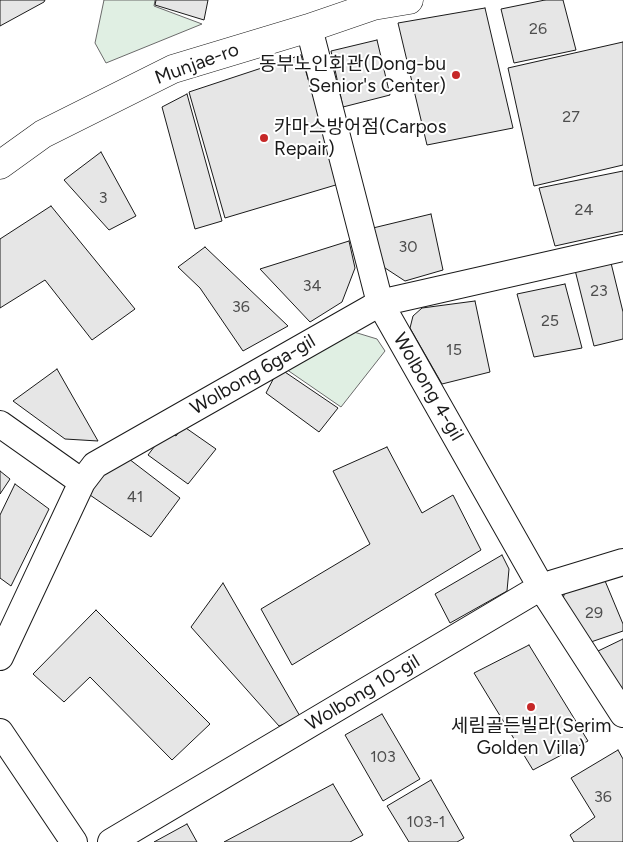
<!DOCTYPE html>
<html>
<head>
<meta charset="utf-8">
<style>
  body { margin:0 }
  canvas { display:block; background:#fff }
</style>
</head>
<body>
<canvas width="623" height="842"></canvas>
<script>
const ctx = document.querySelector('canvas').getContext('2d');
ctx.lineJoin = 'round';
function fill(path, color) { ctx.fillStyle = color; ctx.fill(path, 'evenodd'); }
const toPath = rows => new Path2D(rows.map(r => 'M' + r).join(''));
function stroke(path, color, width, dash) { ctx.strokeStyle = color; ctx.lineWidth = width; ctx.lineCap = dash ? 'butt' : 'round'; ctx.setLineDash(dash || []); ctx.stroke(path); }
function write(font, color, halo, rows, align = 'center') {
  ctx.font = font + ' Figtree,"Noto Sans KR",sans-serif'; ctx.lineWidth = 4; ctx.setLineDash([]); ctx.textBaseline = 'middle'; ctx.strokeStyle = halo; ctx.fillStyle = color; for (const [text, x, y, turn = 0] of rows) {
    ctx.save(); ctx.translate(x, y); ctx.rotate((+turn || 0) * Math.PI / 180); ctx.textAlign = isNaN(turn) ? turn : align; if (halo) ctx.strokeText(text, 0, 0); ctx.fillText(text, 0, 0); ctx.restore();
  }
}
const green = toPath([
  [104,0,155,0,154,6,202,24,106,63,95,43,104,0],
  [354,332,377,339,385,351,341,407,283,367,354,332]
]);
const building = toPath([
  [0,0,45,0,44,2,0,26,0,0],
  [156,0,208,0,204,20,155,5,156,0],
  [545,0,563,0,576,50,514,63,501,9,545,0],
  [485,8,513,128,427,145,398,23,485,8],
  [377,40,390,95,343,107,331,51,377,40],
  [623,42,623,165,534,186,508,68,623,42],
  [301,55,339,184,225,218,189,92,301,55],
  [187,94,222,221,195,229,162,107,187,94],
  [101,152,136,216,109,230,64,180,101,152],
  [623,171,623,231,555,246,539,188,623,171],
  [51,206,135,309,92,340,45,280,0,308,0,239,51,206],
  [431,214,443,270,405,281,382,266,373,228,431,214],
  [349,241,355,268,342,302,310,322,260,269,349,241],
  [205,247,288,326,243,351,200,288,178,267,205,247],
  [611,263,623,312,623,339,594,346,575,270,611,263],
  [565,284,582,348,534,357,517,294,565,284],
  [475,301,490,372,442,384,410,328,413,316,422,308,475,301],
  [279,368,338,408,319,432,266,393,279,368],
  [57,369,98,441,65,439,13,401,57,369],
  [183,426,216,449,188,484,148,455,167,430,176,436,183,426],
  [387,447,422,513,453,495,481,550,292,665,261,609,370,544,333,471,387,447],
  [129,459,180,498,151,537,90,495,99,475,129,459],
  [0,471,10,479,0,494,0,471],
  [15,484,49,509,11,586,0,578,0,515,15,484],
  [502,555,509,569,507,591,450,623,435,594,502,555],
  [603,576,623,624,623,631,588,643,562,602,566,588,603,576],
  [223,583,301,718,279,726,191,627,223,583],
  [96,610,210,724,172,760,90,677,64,702,33,674,96,610],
  [623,639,623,698,596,652,623,639],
  [529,645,588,741,533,770,474,673,529,645],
  [382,714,420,779,383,801,345,735,382,714],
  [618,750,623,759,623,842,574,842,570,835,595,817,571,778,618,750],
  [431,780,464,838,457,842,409,842,387,806,431,780],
  [333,784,363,835,350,842,224,842,333,784],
  [187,824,197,842,154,842,187,824]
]);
const street = toPath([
  [309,28,380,303,541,587,623,714],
  [0,424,82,482],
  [0,657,82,482,95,465,380,303,623,248],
  [0,732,74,842],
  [111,842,541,587,623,562]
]);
const secondary = toPath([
  [0,165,43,134,173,69,309,28,373,6,409,0]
]);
const markers = [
  [456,75,5,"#c62828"],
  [264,138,5,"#c62828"],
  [531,707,5,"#c62828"]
];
const numberNames = [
  ["26",538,29],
  ["27",571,117],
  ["3",103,198],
  ["24",584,210],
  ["30",408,247],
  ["34",312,286],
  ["23",599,291],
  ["36",241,307],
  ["25",550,321],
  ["15",454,350],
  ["41",135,497],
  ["29",594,613],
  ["103",383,757],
  ["36",603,797],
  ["103-1",426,822]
];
const streetNames = [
  ["Munjae-ro",197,64,-20],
  ["Wolbong 6ga-gil",253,375,-30],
  ["Wolbong 4-gil",428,387,60],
  ["Wolbong 10-gil",363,693,-31]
];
const poiNames = [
  ["동부노인회관(Dong-bu",446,64],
  ["Senior's Center)",446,86],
  ["카마스방어점(Carpos",274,127,"left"],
  ["Repair)",274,149,"left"],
  ["세림골든빌라(Serim",531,726,"center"],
  ["Golden Villa)",531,748,"center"]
];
fill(green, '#e0efe3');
stroke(green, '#6a6a6a', 1);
fill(building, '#e6e6e6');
stroke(building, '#1a1a1a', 1);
stroke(street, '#1a1a1a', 28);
stroke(secondary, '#1a1a1a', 29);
stroke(street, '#fff', 26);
stroke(secondary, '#fff', 28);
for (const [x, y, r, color] of markers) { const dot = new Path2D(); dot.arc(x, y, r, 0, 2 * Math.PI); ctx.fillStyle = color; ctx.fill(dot); stroke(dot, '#fff', 2); }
write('16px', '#4d4d4d', null, numberNames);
write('19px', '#1a1a1a', '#fff', streetNames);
write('19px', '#1a1a1a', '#fff', poiNames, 'right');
</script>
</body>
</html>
